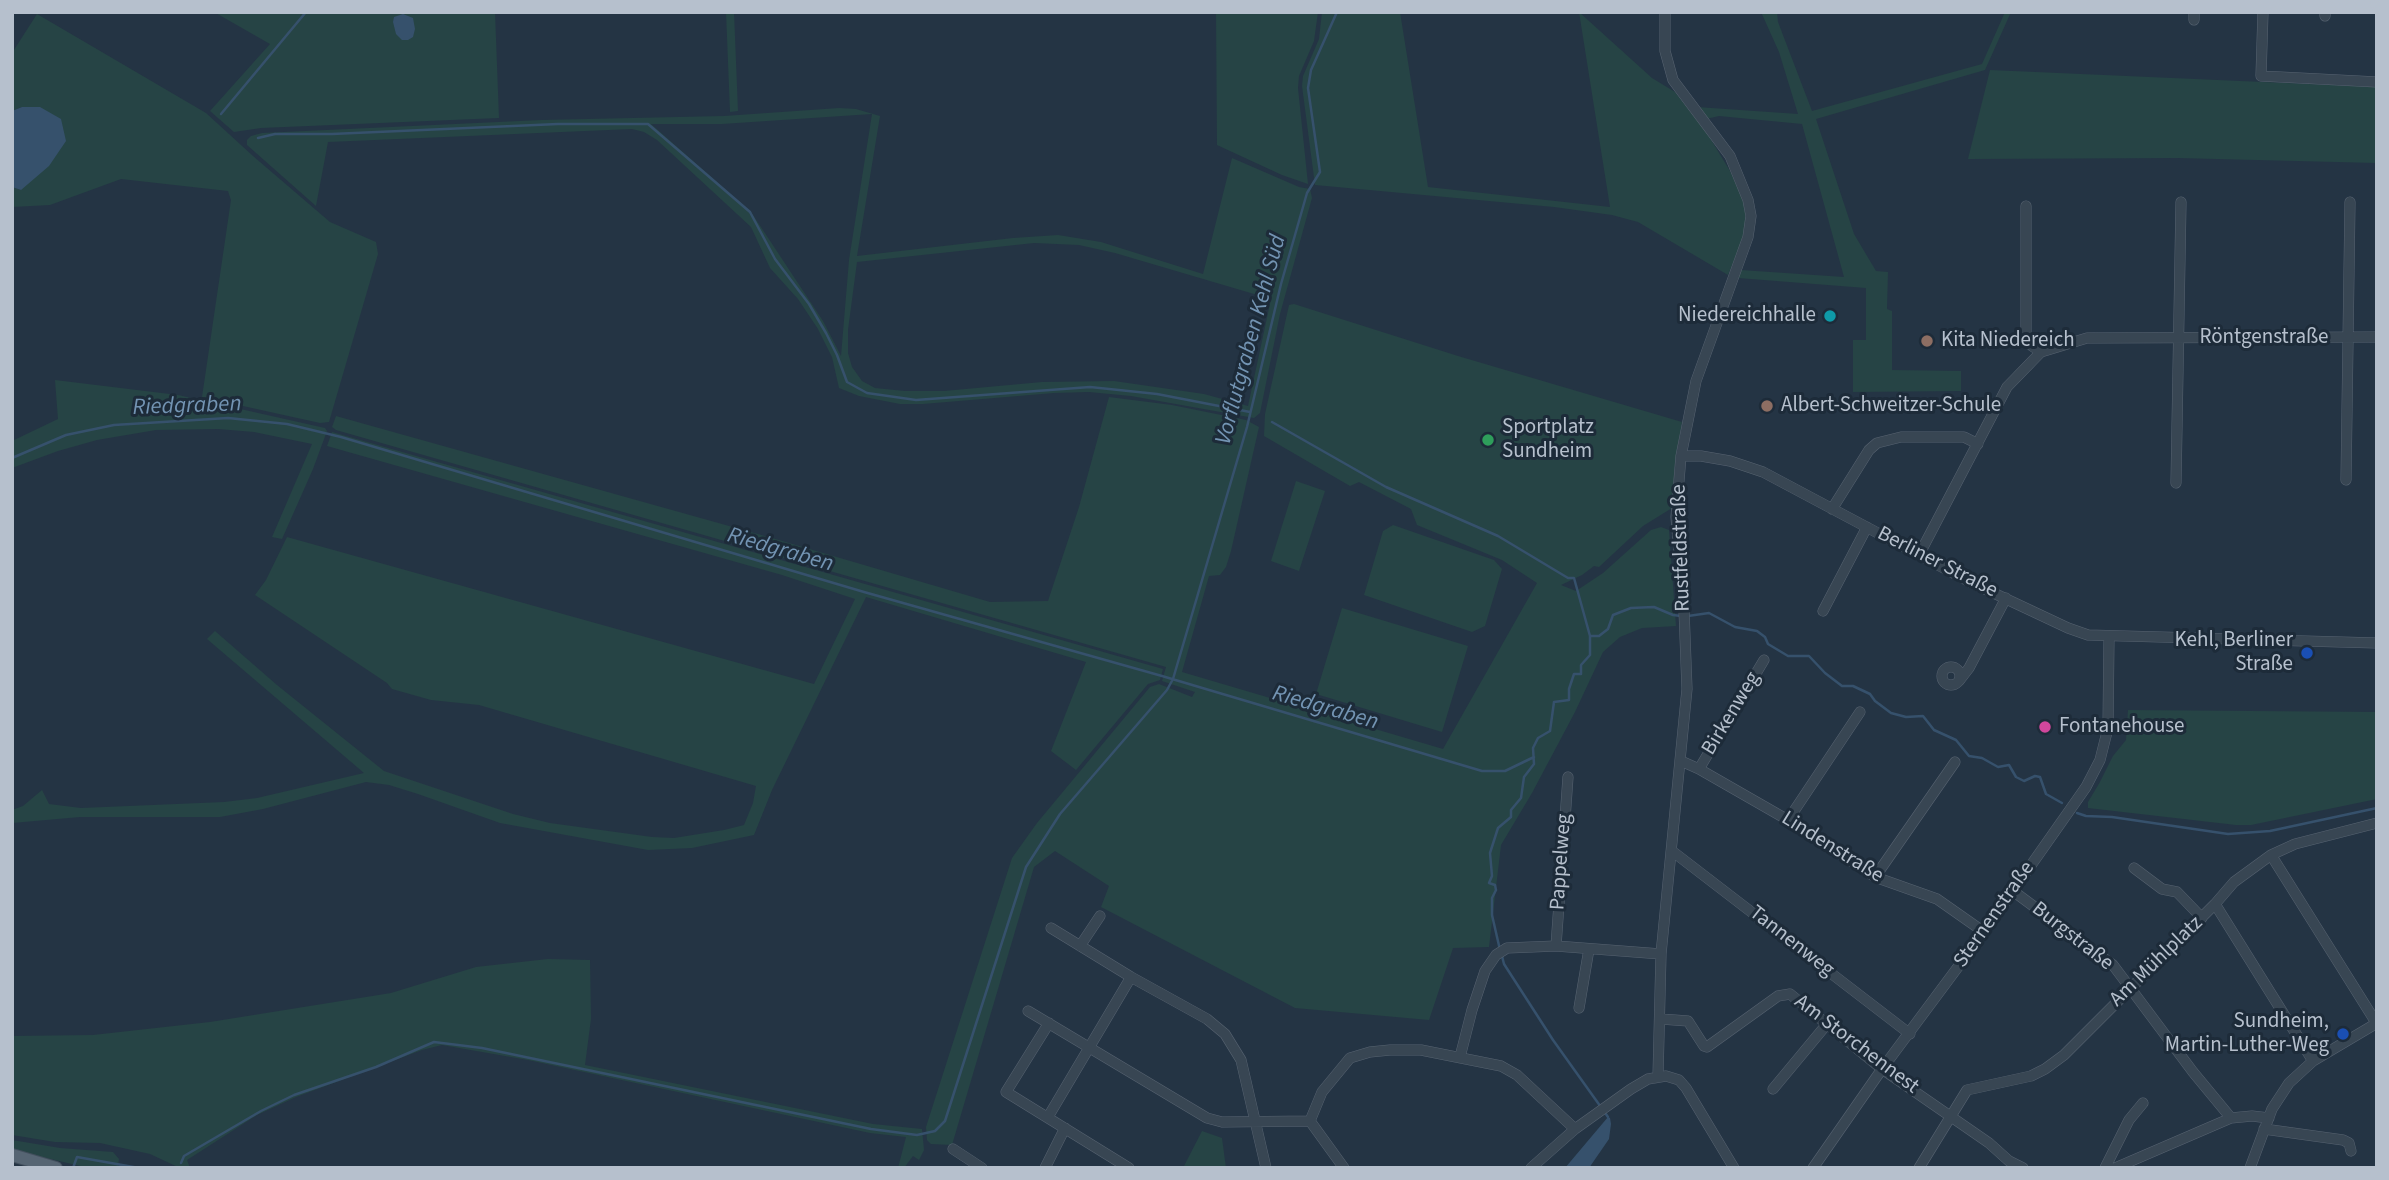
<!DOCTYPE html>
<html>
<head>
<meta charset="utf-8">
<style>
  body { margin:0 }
  #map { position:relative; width:2389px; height:1180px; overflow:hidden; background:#243444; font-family:"Source Sans 3",sans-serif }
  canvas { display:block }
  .frame { position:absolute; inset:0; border:14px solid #b6c0cd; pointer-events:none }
</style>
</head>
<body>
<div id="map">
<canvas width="2389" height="1180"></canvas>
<div class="frame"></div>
</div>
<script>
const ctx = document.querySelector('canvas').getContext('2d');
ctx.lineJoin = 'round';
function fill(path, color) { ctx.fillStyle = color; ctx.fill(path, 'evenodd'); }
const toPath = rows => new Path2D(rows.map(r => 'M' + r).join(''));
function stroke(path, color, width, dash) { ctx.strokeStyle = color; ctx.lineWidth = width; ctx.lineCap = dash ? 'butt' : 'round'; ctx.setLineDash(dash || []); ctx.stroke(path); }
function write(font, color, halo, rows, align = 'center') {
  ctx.font = font + ' "Source Sans 3",sans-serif'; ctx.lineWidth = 6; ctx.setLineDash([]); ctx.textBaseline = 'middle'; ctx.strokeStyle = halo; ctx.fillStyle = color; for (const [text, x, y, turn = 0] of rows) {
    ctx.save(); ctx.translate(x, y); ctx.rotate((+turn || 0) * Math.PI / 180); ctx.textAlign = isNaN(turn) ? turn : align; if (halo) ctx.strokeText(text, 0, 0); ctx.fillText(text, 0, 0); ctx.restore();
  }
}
const green = toPath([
  [214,12,495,12,499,118,261,128,234,132,210,111,270,44],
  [726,12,734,12,738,111,730,112],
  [1216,12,1318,12,1314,41,1299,76,1298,88,1308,184,1282,175,1217,145],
  [1322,12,1400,12,1428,187,1610,207,1579,12,1652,78,1675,92,1707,133,1730,171,1744,202,1746,221,1742,241,1728,275,1638,222,1612,215,1554,207,1315,185,1302,86,1303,76,1319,39],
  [1761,12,1777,12,1778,22,1812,111,1982,64,2005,12,2011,12,1985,70,1816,119,1854,234,1876,271,1888,272,1887,309,1892,311,1892,370,1961,371,1961,391,1853,392,1853,340,1866,340,1866,288,1738,278,1741,270,1844,277,1802,124,1719,116,1706,119,1697,107,1798,114,1779,52],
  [37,14,206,113,253,156,330,222,376,242,378,254,329,422,320,423,202,397,231,200,228,191,121,179,50,205,12,207,12,187,21,190,22,107,12,111,12,53],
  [1990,70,2377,87,2377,163,2177,158,1968,159],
  [839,108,856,109,880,116,857,256,1013,238,1058,235,1101,242,1203,274,1232,158,1299,187,1310,189,1312,198,1280,314,1260,413,1254,418,1131,396,1089,392,1054,393,923,404,900,404,859,396,839,388,832,357,818,329,798,299,770,268,751,227,657,140,644,132,632,129,328,142,316,206,247,145,247,140,251,136,262,133,541,120,724,116],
  [872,114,849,260,841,356,823,321,751,212,651,124,722,124],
  [1034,243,1079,245,1115,253,1271,299,1248,406,1204,394,1114,381,1042,382,944,391,905,391,875,388,862,381,852,367,848,353,848,330,857,262],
  [1294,304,1458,356,1682,422,1675,464,1672,508,1643,526,1599,567,1594,566,1582,575,1561,585,1576,591,1603,573,1651,530,1661,527,1669,530,1676,626,1642,628,1620,637,1603,652,1575,712,1532,793,1501,845,1489,947,1453,948,1429,1020,1295,1008,1101,907,1109,886,1055,851,1034,867,952,1145,931,1144,927,1140,926,1127,1012,858,1037,823,1150,687,1159,684,1192,697,1195,692,1162,681,1166,667,406,450,336,430,332,427,336,416,772,538,990,602,1048,601,1079,507,1109,397,1172,405,1246,420,1259,427,1231,551,1226,567,1220,575,1209,576,1182,672,1443,749,1537,583,1502,560,1417,525,1411,509,1359,482,1350,486,1264,436,1265,414,1289,305],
  [55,380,178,395,325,428,327,431,313,469,282,539,272,537,312,444,254,432,218,429,156,430,97,440,58,451,12,468,12,441,58,419],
  [332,432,1163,669,1160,680,1148,684,1076,770,1051,751,1086,662,866,597,772,790,754,835,692,848,648,850,500,823,418,794,389,785,366,782,263,809,220,817,80,817,12,823,12,810,23,806,42,790,49,804,81,808,224,802,257,798,364,773,207,639,215,631,277,685,384,771,513,814,550,823,652,837,674,838,724,830,744,825,753,803,756,786,479,705,431,700,392,689,387,683,255,595,266,580,287,537,814,684,855,599,782,575,327,446],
  [1296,481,1325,491,1299,571,1271,561],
  [1393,525,1494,560,1502,569,1485,626,1472,632,1364,595,1383,531],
  [1342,608,1468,646,1442,732,1316,694],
  [2128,710,2377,712,2377,799,2251,825,2236,825,2088,808,2088,802,2100,782,2113,756,2126,740],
  [548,959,590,960,591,1019,585,1065,873,1124,922,1129,924,1150,919,1160,913,1156,904,1168,898,1168,906,1137,870,1133,528,1060,442,1045,422,1050,296,1097,257,1115,187,1160,190,1168,180,1168,150,1154,100,1143,55,1142,12,1135,12,1036,93,1035,210,1022,391,993,476,967],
  [1202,1131,1222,1138,1226,1168,1183,1168],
  [12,1140,60,1148,113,1152,119,1159,118,1166,89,1168,12,1150]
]);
const water = toPath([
  [403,14,413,18,415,29,413,37,408,40,402,40,396,34,393,22,394,17],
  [22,107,40,107,61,119,66,141,49,166,21,190,12,187,12,111],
  [1608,1117,1610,1118,1611,1124,1609,1139,1589,1168,1565,1168]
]);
const stream = toPath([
  [221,114,306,12],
  [258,138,275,134,332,134,558,124,648,124,750,212,775,259,809,304,826,333,837,355,847,382,867,393,916,400,1090,387,1157,394,1250,412],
  [1272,422,1386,487,1498,536,1568,578,1574,578,1590,636],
  [12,458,66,435,114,425,228,418,287,424,341,437,864,592,1162,676,1482,771,1505,771,1534,757],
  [1688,616,1709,613,1735,627,1757,631,1765,637,1768,644,1788,656,1809,656,1825,673,1842,686,1853,686,1870,694,1875,701,1891,713,1906,717,1923,716,1934,730,1956,740,1969,756,1982,758,1998,767,2009,765,2016,777,2024,781,2035,776,2040,777,2046,794,2062,803],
  [2077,813,2086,816,2112,817,2228,834,2270,831,2377,808],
  [1500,950,1492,915,1492,898,1496,890,1495,885,1489,883,1492,876,1490,853,1498,828,1511,817,1511,810,1521,798,1524,777,1534,764,1533,748,1538,738,1550,731,1554,702,1569,700,1569,689,1574,674,1581,674,1581,665,1590,655,1590,636,1599,636,1608,629,1613,615,1631,608,1654,607,1673,615,1681,616],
  [1502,956,1504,964,1553,1040,1608,1117],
  [181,1163,184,1156,261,1111,294,1095,376,1067,434,1042,482,1048,871,1129,917,1135,935,1131,945,1121,1026,867,1060,814,1167,690,1173,679,1247,427,1281,284,1307,193,1320,172,1308,88,1311,70,1337,12],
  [73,1168,77,1157,139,1168]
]);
const minor = toPath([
  [2194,12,2194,20],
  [2263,12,2261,76,2377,82],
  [2325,12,2325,16],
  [2026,206,2026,334,2032,346,2041,352],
  [1681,456,1701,456,1730,461,1763,472,1968,581,2068,628,2088,635,2377,643],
  [2346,480,2350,202],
  [2176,483,2181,202],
  [1832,509,1869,450,1877,443,1901,437,1964,437,1978,444],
  [1919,555,2007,387,2041,352,2087,338,2377,337],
  [1823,611,1867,527],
  '1942 676a9 9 0 1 1 18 0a9 9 0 1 1-18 0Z',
  [1959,681,1969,668,2006,598],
  [1681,761,1699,769,1788,820,1875,877,1937,899,1984,932],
  [1699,769,1764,660],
  [1788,820,1860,712],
  [1672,851,1910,1034],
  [2271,855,2377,1024],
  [2134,868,2162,889,2177,892,2202,918],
  [1875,877,1955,762],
  [2013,891,2113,965,2193,1072,2231,1118],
  [2215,904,2313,1061],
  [1051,928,1131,977,1207,1019,1225,1034,1241,1060,1266,1168],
  [1080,946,1100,916],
  [1556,946,1568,777],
  [1579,1008,1589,949],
  [1028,1011,1207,1118,1222,1122,1310,1121,1344,1168],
  [1661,1019,1688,1021,1704,1046,1707,1047,1778,996,1790,994,1882,1069,1989,1143,2009,1161,2023,1168],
  [1049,1023,1006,1092,1129,1168],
  [1460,1057,1472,1010,1485,971,1496,955,1507,948,1556,946,1661,954],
  [1658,1076,1661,954,1687,689,1684,610,1676,517,1681,456,1696,381,1748,237,1751,216,1748,200,1730,156,1673,80,1665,51,1665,12],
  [1773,1089,1827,1024],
  [1048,1117,1131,977],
  [1310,1121,1322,1092,1350,1058,1370,1052,1390,1050,1421,1050,1501,1066,1517,1075,1575,1129],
  [2264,1129,2343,1140,2349,1143,2351,1151],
  [953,1149,982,1168],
  [1045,1168,1065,1128],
  [1531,1168,1575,1129,1631,1089,1648,1079,1666,1076,1679,1080,1686,1088,1734,1168],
  [1813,1168,1882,1069,1984,932,2086,787,2100,760,2108,728,2109,637],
  [1919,1168,1967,1090,2031,1076,2045,1069,2064,1055,2215,904,2234,882,2271,855,2295,844,2377,823],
  [2105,1168,2129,1120,2143,1103],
  [2115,1168,2231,1118,2252,1116,2269,1118],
  [2250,1168,2272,1109,2289,1083,2313,1061,2377,1023]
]);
const major = toPath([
  [12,1155,56,1168]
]);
const markers = [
  [1830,316,7,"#0f9aa8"],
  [1927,341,7,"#8d6e63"],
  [1767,406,7,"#8d6e63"],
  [1488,440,7,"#2e9e5b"],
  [2307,653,7,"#1a4fb4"],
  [2045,727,7,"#d1479c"],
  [2343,1034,7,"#1a4fb4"]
];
const poiNames = [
  ["Niedereichhalle",1816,316,"right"],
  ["Kita Niedereich",1941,341],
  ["Albert-Schweitzer-Schule",1781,406],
  ["Sportplatz",1502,428],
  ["Sundheim",1502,452],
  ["Kehl, Berliner",2293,641,"right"],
  ["Straße",2293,665,"right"],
  ["Fontanehouse",2059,727],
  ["Sundheim,",2329,1022,"right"],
  ["Martin-Luther-Weg",2329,1046,"right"]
];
const streetNames = [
  ["Röntgenstraße",2264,338],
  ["Rustfeldstraße",1682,548,-92],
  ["Berliner Straße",1937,563,27],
  ["Birkenweg",1732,714,-59],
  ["Lindenstraße",1832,848,32],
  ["Pappelweg",1562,862,-86],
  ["Sternenstraße",1995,915,-55],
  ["Burgstraße",2072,937,38],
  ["Tannenweg",1791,942,38],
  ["Am Mühlplatz",2157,962,-44],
  ["Am Storchennest",1856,1045,37]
];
const waterNames = [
  ["Vorflutgraben Kehl Süd",1252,340,-75],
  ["Riedgraben",187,407,-2],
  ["Riedgraben",780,551,16],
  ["Riedgraben",1325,709,16]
];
fill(green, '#264445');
fill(water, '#36516c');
stroke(stream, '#36516c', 2.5);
stroke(minor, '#576371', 11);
stroke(major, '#424f5d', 14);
stroke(minor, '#384653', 10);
stroke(major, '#566573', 12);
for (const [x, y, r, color] of markers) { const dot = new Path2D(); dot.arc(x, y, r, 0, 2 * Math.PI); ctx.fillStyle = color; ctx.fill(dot); stroke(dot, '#1d2b39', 2.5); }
write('21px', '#b6c0cd', '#1d2b39', poiNames, 'left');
write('21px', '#b6c0cd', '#1d2b39', streetNames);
write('italic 23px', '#7394b3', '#1d2b39', waterNames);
</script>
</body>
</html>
